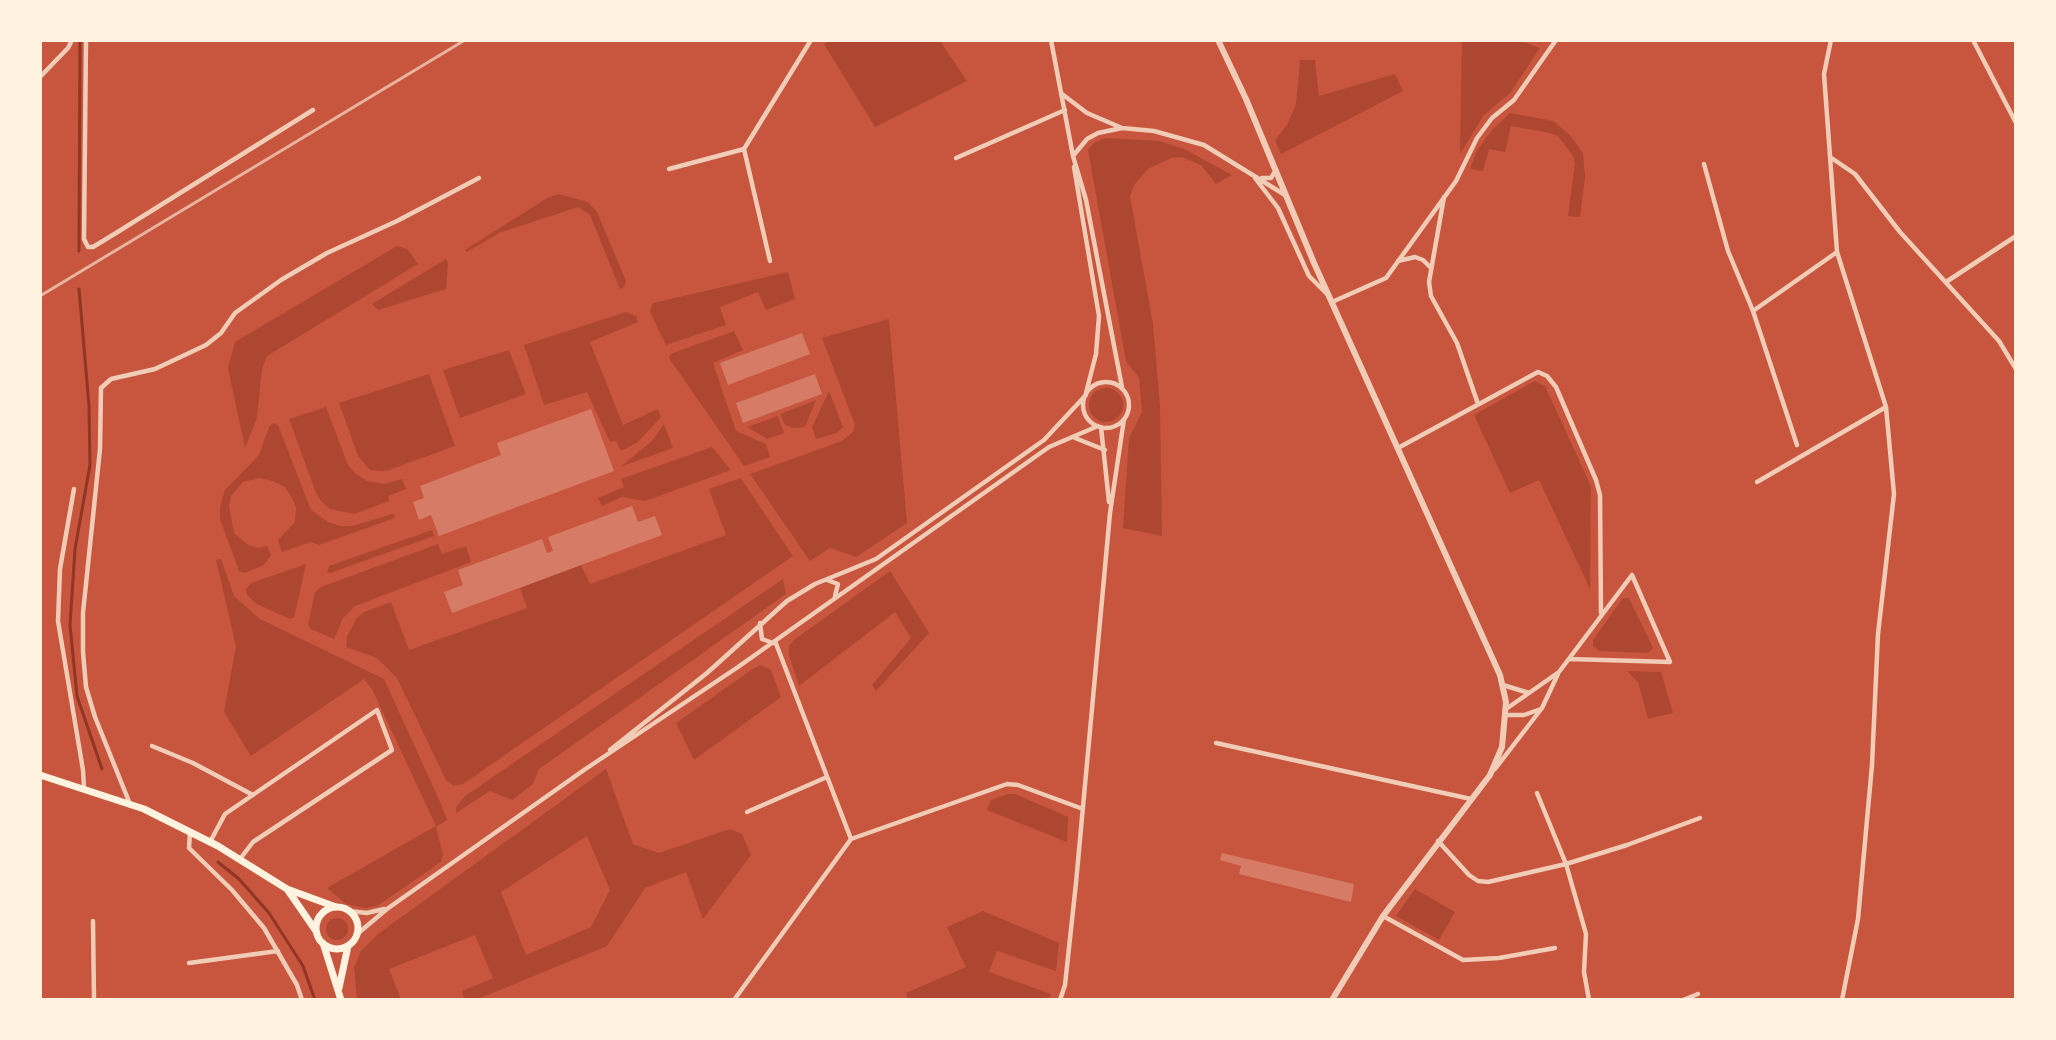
<!DOCTYPE html>
<html>
<head>
<meta charset="utf-8">
<style>
  body { margin:0 }
  #map { position:relative; width:2056px; height:1040px; overflow:hidden; background:#c8553d; font-family:Manrope,sans-serif }
  canvas { display:block }
  .frame { position:absolute; inset:0; border:42px solid #fff3e0; pointer-events:none }
</style>
</head>
<body>
<div id="map">
<canvas width="2056" height="1040"></canvas>
<div class="frame"></div>
</div>
<script>
const ctx = document.querySelector('canvas').getContext('2d');
ctx.lineJoin = 'round';
function fill(path, color) { ctx.fillStyle = color; ctx.fill(path, 'evenodd'); }
const toPath = rows => new Path2D(rows.map(r => 'M' + r).join(''));
function stroke(path, color, width, dash) { ctx.strokeStyle = color; ctx.lineWidth = width; ctx.lineCap = dash ? 'butt' : 'round'; ctx.setLineDash(dash || []); ctx.stroke(path); }
const green = toPath([
  [829,41,940,41,967,81,875,127,824,44],
  [1462,41,1521,41,1540,48,1511,92,1484,115,1460,154],
  [1300,60,1315,60,1319,96,1395,74,1403,91,1281,154,1275,140,1287,125,1296,104],
  [1510,113,1553,121,1570,135,1583,153,1585,177,1580,217,1568,216,1575,163,1573,156,1558,136,1550,133,1511,126,1505,152,1489,149,1483,171,1470,169,1477,150,1492,130],
  [1105,138,1160,141,1184,149,1232,175,1216,184,1201,165,1182,157,1171,158,1148,169,1134,185,1130,196,1153,324,1160,406,1162,536,1123,528,1129,438,1142,412,1139,378,1126,361,1088,150,1094,143],
  [559,194,588,202,597,212,626,281,624,287,620,289,590,215,578,207,499,233,467,252,465,250,547,198],
  [397,246,407,249,418,264,267,356,262,369,257,418,245,448,228,368,235,342],
  [446,259,448,263,446,289,378,310,372,304],
  [788,272,795,299,766,310,758,292,720,307,726,325,666,345,650,312,653,303],
  [626,312,636,316,638,322,590,342,623,425,658,409,661,417,638,442,621,451,616,441,610,442,587,392,544,405,524,345],
  [889,319,907,523,856,557,830,548,810,561,750,474,842,441,853,432,855,425,822,338],
  [734,331,743,350,713,363,736,431,766,444,770,457,744,466,669,358,670,354],
  [509,350,526,394,460,418,443,370],
  [429,374,455,446,386,471,370,470,358,456,339,403],
  [1535,381,1545,386,1591,486,1590,589,1539,480,1510,493,1474,415],
  '1089 405a17 17 0 1 1 34 0a17 17 0 1 1-34 0Z',
  [829,391,843,427,837,433,816,439,812,427],
  [816,400,805,427,793,428,785,425,780,414],
  [326,407,348,465,356,474,367,481,384,484,402,479,406,489,388,496,389,501,354,514,330,509,321,501,316,493,289,419],
  [778,416,784,433,767,439,747,427],
  [273,423,278,425,311,510,328,522,341,526,352,526,393,514,395,516,392,519,319,545,311,542,282,552,278,540,295,522,296,508,293,500,285,487,273,481,259,478,243,482,231,496,229,506,234,533,248,545,258,548,267,546,271,555,264,565,245,573,239,571,220,519,220,507,225,490,259,455,269,427],
  [664,424,673,448,620,467,652,441],
  [712,447,731,470,645,501,622,497,602,506,598,498,624,487,621,479],
  [741,478,793,556,463,784,454,786,446,780,397,678,377,658,346,647,347,636,357,618,364,612,391,602,409,650,527,608,520,588,581,565,590,584,726,535,709,489],
  [432,530,434,536,330,573,327,572,329,566],
  [438,544,442,554,466,546,471,562,355,606,343,618,334,639,311,629,308,625,315,592,321,587],
  [221,559,234,596,260,619,384,679,441,804,447,820,436,827,443,855,441,862,377,906,365,908,346,904,327,888,436,826,372,689,364,679,251,756,224,712,236,646,216,560],
  [306,564,294,618,290,619,257,604,247,595,246,589,251,583],
  [890,571,929,633,876,691,872,685,911,638,895,612,799,686,789,655,789,646,794,640],
  [783,579,786,594,539,769,533,784,512,800,490,791,456,813,456,807,465,796],
  [1623,598,1629,598,1653,648,1649,653,1599,651,1593,646,1593,640],
  [761,665,771,670,781,697,694,760,676,723,754,668],
  [1627,671,1661,672,1673,713,1648,719,1638,682],
  [606,769,633,844,659,853,730,829,742,834,751,855,703,919,686,872,645,888,607,946,478,999,464,999,462,991,493,978,475,935,389,969,401,999,357,999,354,968,361,951,378,934],
  [587,836,610,890,591,927,526,955,501,892],
  [1008,794,1015,794,1068,817,1067,842,987,810,991,800],
  [1415,889,1455,912,1439,940,1396,916],
  [983,911,1059,943,1056,971,997,951,989,972,1051,994,1049,999,908,999,906,993,966,967,947,927],
  '326 929a11 11 0 1 1 22 0a11 11 0 1 1-22 0Z'
]);
const stream = toPath([
  [79,251,80,40],
  [79,289,89,406,90,465,75,549,70,625,77,696,102,769],
  [218,862,239,879,269,913,303,966,315,1000]
]);
const building = toPath([
  [802,333,810,354,728,385,720,363],
  [815,374,822,394,743,423,736,403],
  [591,409,614,471,439,536,431,515,419,520,413,502,424,498,420,486,501,455,497,443],
  [632,506,638,522,655,516,662,535,452,613,444,592,463,585,458,570,542,539,547,553,553,551,548,537],
  [1222,853,1354,884,1351,902,1239,874,1241,866,1220,860]
]);
const minor = toPath([
  [86,40,84,239,88,247,93,247,116,233,313,110],
  [1051,40,1073,156,1086,200,1122,387],
  [1831,40,1824,74,1837,252,1886,407,1894,494,1878,634,1872,765,1858,919,1842,1000],
  [1973,40,2016,123],
  [40,77,68,48,72,40],
  [1062,94,1087,113,1122,128],
  [744,149,770,261],
  [1073,156,1087,139,1098,133,1122,128,1154,131,1204,145,1285,195],
  [1830,157,1855,174,1900,232,1999,341,2016,369],
  [956,158,1065,110],
  [1704,164,1728,251,1753,311,1797,445],
  [1074,167,1099,316,1096,354,1086,393],
  [669,169,744,149,811,40],
  [1255,178,1278,208,1309,276,1327,294],
  [1262,178,1271,178,1276,170],
  [1444,197,1429,282,1431,296,1457,343,1478,404],
  [1398,261,1415,257,1423,260,1431,268],
  [1946,282,2016,236],
  [1332,302,1386,278,1456,181,1477,138,1492,118,1514,100,1556,40],
  [1753,311,1837,252],
  '1083 405a23 23 0 1 1 46 0a23 23 0 1 1-46 0Z',
  [1101,427,1109,502],
  [1075,438,1105,450],
  [1398,448,1538,372,1547,376,1556,387,1596,480,1600,495,1601,613],
  [1757,482,1886,407],
  [74,489,60,569,58,621,83,770,84,788],
  [827,580,838,584,835,596],
  [760,623,762,639,773,643],
  [1503,685,1529,693,1559,672,1632,575,1670,662,1569,659],
  [1506,709,1529,693],
  [1506,715,1524,715,1541,709],
  [1216,743,1471,799],
  [152,746,193,763,253,795],
  [610,750,707,673,787,601,815,584,876,559,1044,440,1086,395],
  [1495,769,1542,708,1558,674],
  [1537,793,1566,864,1586,934,1584,972,1589,1000],
  [130,804,95,717,86,687,83,652,83,613,100,449,101,388,111,379,155,369,206,345,221,333,235,313,281,280,327,253,397,221,479,178],
  [747,812,827,777],
  [190,832,189,848,232,890,264,928,297,985,302,1000],
  [851,839,1007,784,1018,785,1083,809],
  [1438,841,1469,875,1478,881,1488,882,1566,864,1627,845,1700,818],
  [210,842,225,814,377,710,392,750,253,842,240,859],
  [349,911,367,913,384,909],
  [1383,916,1463,960,1499,958,1555,948],
  [93,921,94,1000],
  [356,935,387,909,584,770,738,667,1049,447,1098,426],
  [189,963,278,951],
  [734,1000,851,839,775,641],
  [1060,1000,1065,985,1076,883,1110,513,1124,419],
  [1683,1000,1698,994]
]);
const tertiary = toPath([
  [1218,40,1246,99,1314,263,1500,675,1506,702,1502,747,1490,775,1383,916,1332,1000]
]);
const secondary = toPath([
  [40,775,144,809,218,846,287,889,336,907],
  [287,889,316,931],
  '316 928a21 21 0 1 1 42 0a21 21 0 1 1-42 0Z',
  [323,943,341,1000],
  [339,988,348,946]
]);
const rail = toPath([
  [40,296,465,40]
]);
fill(green, '#ae4732');
stroke(stream, '#8f3625', 3);
fill(building, '#d67c66');
stroke(minor, '#f1ccb7', 4.5);
stroke(tertiary, '#f1ccb7', 6);
stroke(secondary, '#fff3e0', 7);
stroke(rail, '#e9b49f', 3);
</script>
</body>
</html>
